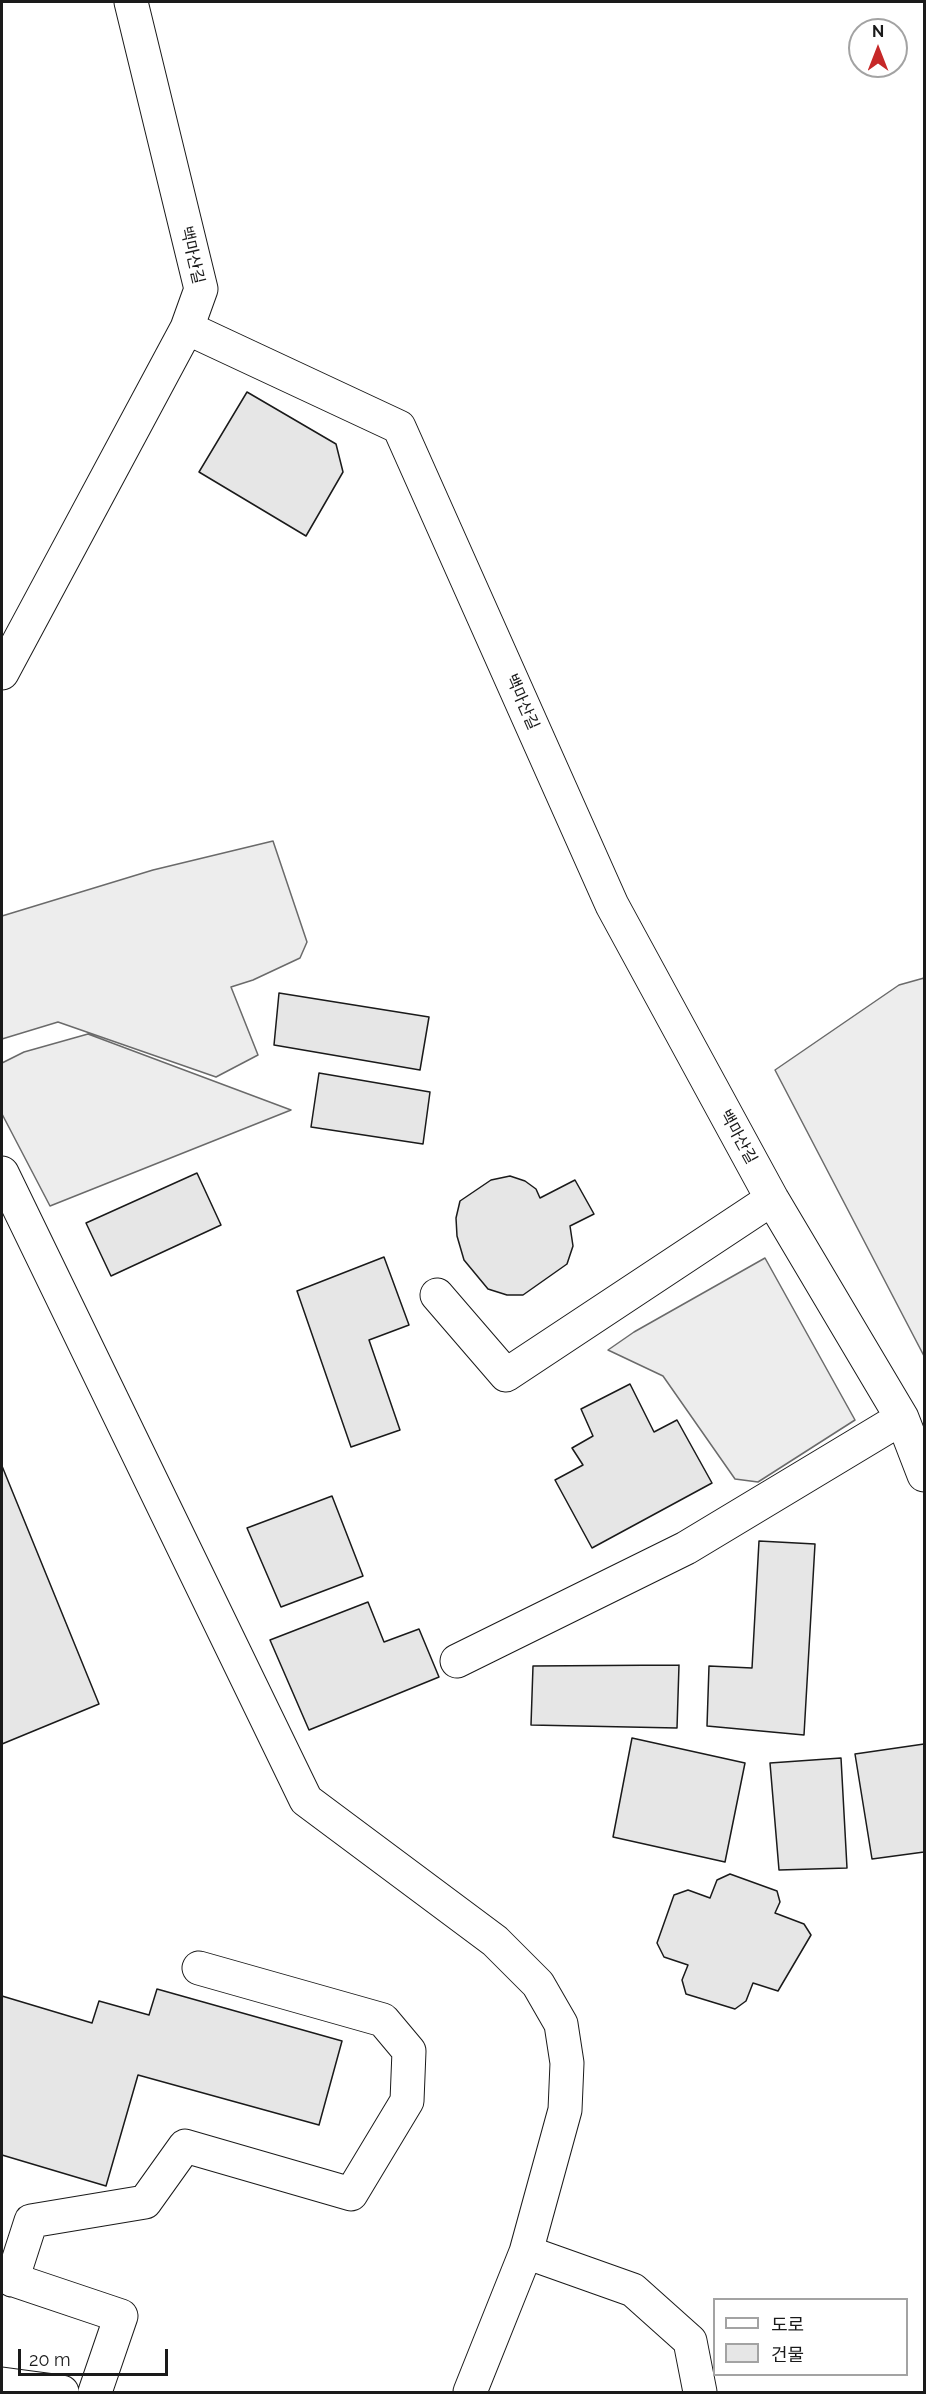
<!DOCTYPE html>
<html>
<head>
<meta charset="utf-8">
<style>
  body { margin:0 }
  #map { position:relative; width:926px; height:2394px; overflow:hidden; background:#fff; font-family:Raleway,"Noto Sans KR",sans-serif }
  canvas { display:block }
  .frame { position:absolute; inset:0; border:3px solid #1a1a1a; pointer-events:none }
  .legend { position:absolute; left:713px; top:2298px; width:195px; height:78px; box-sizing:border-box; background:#fff; border:2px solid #a3a3a3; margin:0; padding:8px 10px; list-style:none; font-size:18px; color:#1a1a1a }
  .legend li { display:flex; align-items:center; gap:12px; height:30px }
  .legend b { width:30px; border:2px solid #a3a3a3 }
  .north { position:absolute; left:848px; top:18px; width:60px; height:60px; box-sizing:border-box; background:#fff; border:2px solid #a3a3a3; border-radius:50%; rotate:0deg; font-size:16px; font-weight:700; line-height:24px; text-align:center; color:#1a1a1a }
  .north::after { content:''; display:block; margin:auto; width:21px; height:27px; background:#c62828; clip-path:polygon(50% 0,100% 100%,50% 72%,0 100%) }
  .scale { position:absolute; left:18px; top:2349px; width:150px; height:27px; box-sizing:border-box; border:3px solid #1a1a1a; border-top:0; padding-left:8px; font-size:18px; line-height:21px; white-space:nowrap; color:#1a1a1a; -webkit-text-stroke:4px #fff; paint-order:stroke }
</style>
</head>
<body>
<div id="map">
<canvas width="926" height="2394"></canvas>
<div class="frame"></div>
<ul class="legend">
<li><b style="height:8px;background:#fff"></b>도로</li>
<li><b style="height:16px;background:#e6e6e6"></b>건물</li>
</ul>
<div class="north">N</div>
<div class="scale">20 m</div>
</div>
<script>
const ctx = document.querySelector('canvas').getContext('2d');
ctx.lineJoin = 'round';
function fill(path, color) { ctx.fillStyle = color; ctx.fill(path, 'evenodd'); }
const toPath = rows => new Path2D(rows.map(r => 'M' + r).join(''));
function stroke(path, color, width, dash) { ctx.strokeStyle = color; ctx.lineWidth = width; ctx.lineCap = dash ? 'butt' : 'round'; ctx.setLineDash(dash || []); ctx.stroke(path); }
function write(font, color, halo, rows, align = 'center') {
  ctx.font = font + ' Raleway,"Noto Sans KR",sans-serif'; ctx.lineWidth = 4.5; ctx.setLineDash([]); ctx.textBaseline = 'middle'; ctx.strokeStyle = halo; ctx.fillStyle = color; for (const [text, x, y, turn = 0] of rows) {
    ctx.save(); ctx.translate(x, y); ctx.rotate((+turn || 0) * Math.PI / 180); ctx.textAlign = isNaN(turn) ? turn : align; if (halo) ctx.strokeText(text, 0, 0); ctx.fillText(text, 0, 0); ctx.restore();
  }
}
const built = toPath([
  [273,841,307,942,300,958,253,980,231,987,258,1055,216,1077,58,1022,2,1039,2,916,153,870,273,841],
  [924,978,924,1356,775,1070,899,985,924,978],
  [88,1034,291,1110,50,1206,2,1114,2,1063,24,1052,88,1034],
  [765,1258,855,1420,758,1482,735,1479,663,1376,608,1350,634,1332,765,1258]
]);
const building = toPath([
  [247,392,336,444,343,472,306,536,199,472,247,392],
  [279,993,429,1017,420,1070,274,1045,279,993],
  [319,1073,430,1092,423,1144,311,1127,319,1073],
  [197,1173,221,1225,111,1276,86,1223,197,1173],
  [510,1176,525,1181,536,1189,540,1198,575,1180,594,1214,570,1226,573,1246,567,1264,523,1295,507,1295,488,1289,464,1260,457,1236,456,1218,460,1201,491,1180,510,1176],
  [384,1257,409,1325,369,1340,400,1430,351,1447,297,1291,384,1257],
  [630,1384,654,1432,677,1420,712,1483,592,1548,555,1480,583,1465,572,1448,593,1436,581,1409,630,1384],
  [2,1466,99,1704,2,1744,2,1466],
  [332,1496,363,1576,281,1607,247,1528,332,1496],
  [759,1541,815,1544,804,1735,707,1726,709,1666,752,1668,759,1541],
  [368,1602,384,1642,419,1629,439,1677,309,1730,270,1640,368,1602],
  [679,1665,677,1728,531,1725,533,1666,679,1665],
  [632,1738,745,1763,725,1862,613,1837,632,1738],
  [924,1744,924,1852,872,1859,855,1754,924,1744],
  [841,1758,847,1868,779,1870,770,1763,841,1758],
  [730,1874,777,1891,780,1902,775,1913,804,1924,811,1935,778,1991,753,1983,746,2001,735,2009,686,1994,682,1980,688,1965,664,1957,657,1943,674,1895,688,1890,710,1898,717,1880,730,1874],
  [157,1989,342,2041,319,2125,138,2075,106,2186,2,2155,2,1996,92,2023,99,2001,149,2015,157,1989]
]);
const minor = toPath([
  [131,2,201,289,187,328,399,427,612,905,772,1199,902,1418,924,1475],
  [2,673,187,328],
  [2,1173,306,1800,495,1941,538,1984,561,2024,567,2063,565,2110,526,2252,470,2392],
  [437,1295,506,1375,772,1199],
  [457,1661,686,1548,902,1418],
  [526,2252,633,2290,690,2341,700,2392],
  [2,2276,121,2316,95,2392],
  [12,2280,31,2221,145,2202,185,2146,351,2194,407,2101,409,2051,383,2020,199,1968],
  [2,2384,62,2392]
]);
const streetNames = [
  ["백마산길",192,255,77],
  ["백마산길",522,702,66],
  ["백마산길",738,1137,61]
];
fill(built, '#ededed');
stroke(built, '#6a6a6a', 1.5);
fill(building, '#e6e6e6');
stroke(building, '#1a1a1a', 1.5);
stroke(minor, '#1a1a1a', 35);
stroke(minor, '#fff', 33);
write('16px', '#1a1a1a', '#fff', streetNames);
</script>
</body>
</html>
